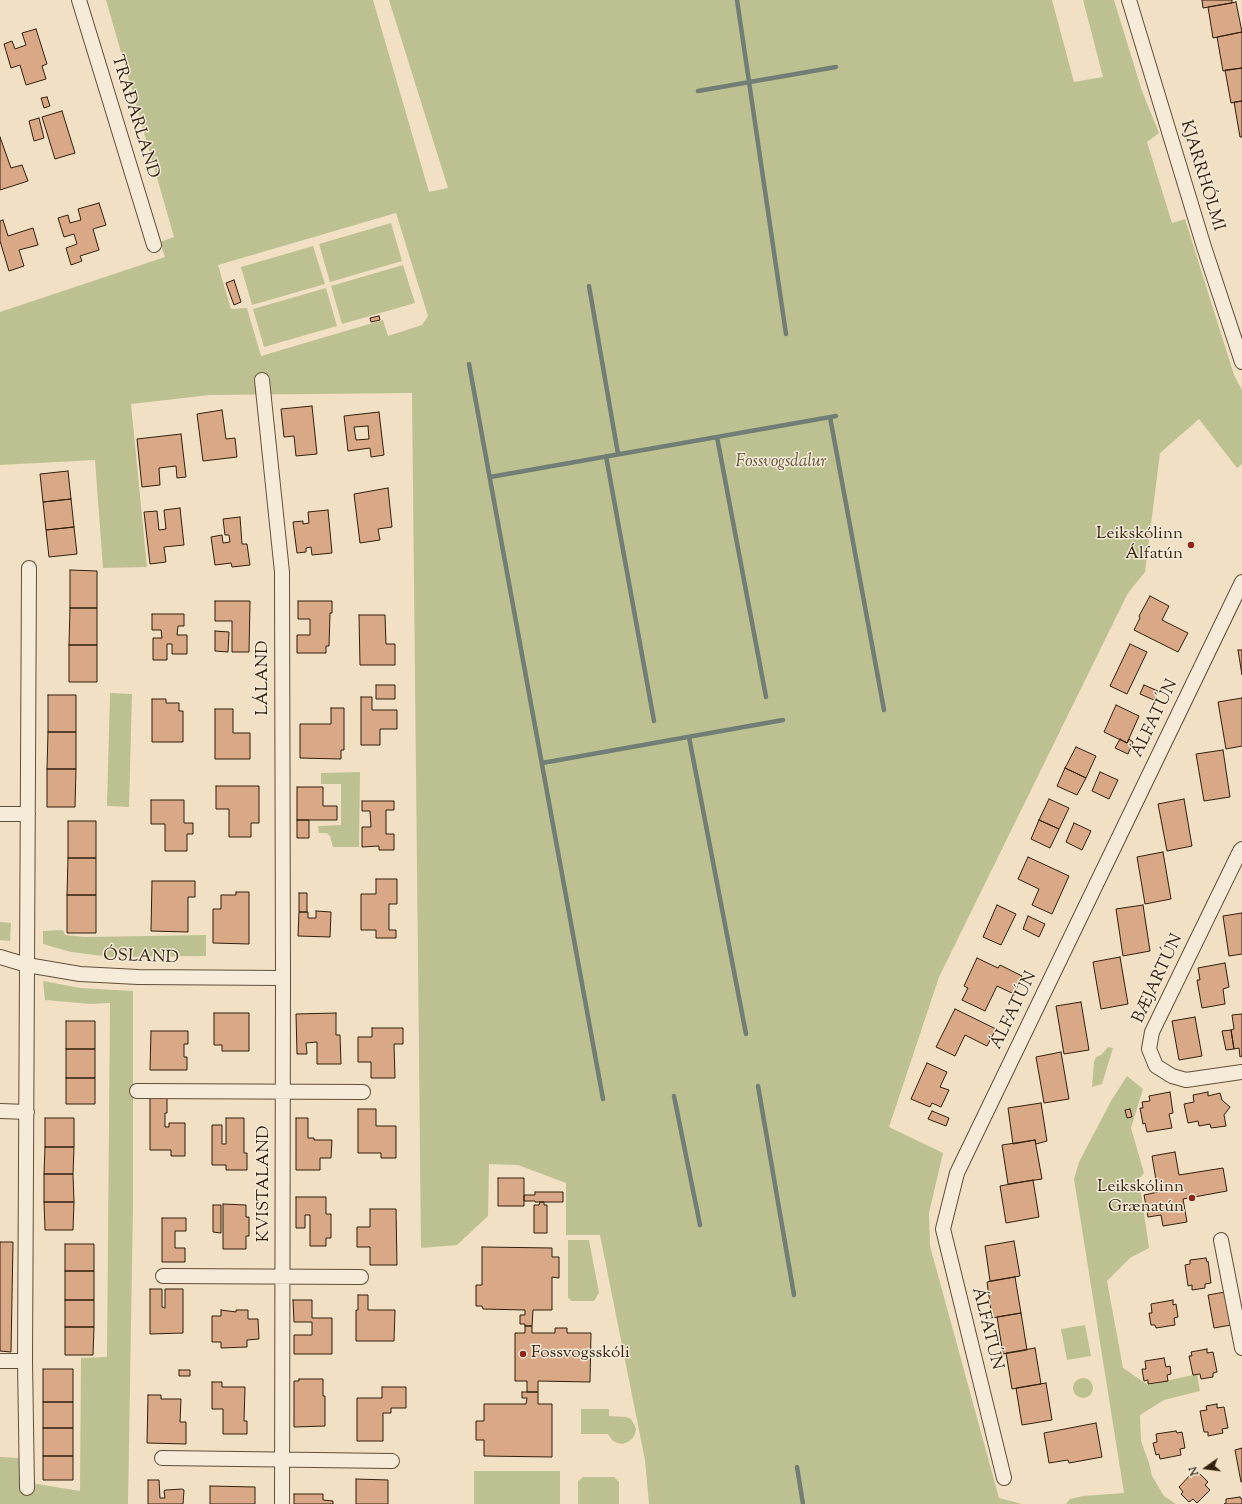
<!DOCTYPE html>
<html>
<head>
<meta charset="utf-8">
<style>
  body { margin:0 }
  #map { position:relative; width:1242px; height:1504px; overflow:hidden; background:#f1e0c4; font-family:"Sorts Mill Goudy",serif }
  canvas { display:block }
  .north { position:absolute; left:1186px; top:1448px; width:40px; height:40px; -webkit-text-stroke:3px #f6ebd9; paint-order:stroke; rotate:256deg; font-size:11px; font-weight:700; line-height:16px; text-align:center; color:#311f0a }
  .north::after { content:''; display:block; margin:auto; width:14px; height:18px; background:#311f0a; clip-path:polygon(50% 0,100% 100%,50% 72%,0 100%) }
</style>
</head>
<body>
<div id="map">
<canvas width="1242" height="1504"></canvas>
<div class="north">N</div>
</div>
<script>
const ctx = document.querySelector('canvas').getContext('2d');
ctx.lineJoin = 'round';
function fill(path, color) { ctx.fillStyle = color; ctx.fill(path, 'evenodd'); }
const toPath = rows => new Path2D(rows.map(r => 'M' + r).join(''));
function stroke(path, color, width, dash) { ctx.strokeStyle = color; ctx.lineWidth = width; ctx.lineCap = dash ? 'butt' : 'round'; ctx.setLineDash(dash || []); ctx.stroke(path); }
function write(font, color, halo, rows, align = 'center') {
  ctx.font = font + ' "Sorts Mill Goudy",serif'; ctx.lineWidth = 3; ctx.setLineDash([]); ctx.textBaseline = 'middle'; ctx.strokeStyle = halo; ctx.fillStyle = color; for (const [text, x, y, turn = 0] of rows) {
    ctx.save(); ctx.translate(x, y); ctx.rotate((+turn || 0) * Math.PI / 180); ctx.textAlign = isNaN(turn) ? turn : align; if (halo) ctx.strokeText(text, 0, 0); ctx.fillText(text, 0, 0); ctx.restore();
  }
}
const green = toPath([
  [106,0,373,0,429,192,448,188,389,0,1052,0,1074,82,1103,77,1083,0,1114,0,1142,91,1159,133,1147,142,1172,223,1185,219,1234,375,1242,390,1242,464,1237,468,1199,419,1160,453,1145,572,1128,593,939,977,889,1127,943,1153,929,1213,930,1246,999,1498,1022,1504,649,1504,645,1460,600,1235,566,1235,566,1183,518,1165,489,1164,488,1216,457,1245,421,1248,412,393,210,395,131,404,147,567,103,568,95,460,0,465,0,312,165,257,160,242,174,237],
  [396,213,428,316,422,325,388,336,383,320,261,356,247,308,231,309,218,265],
  [391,223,402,261,330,282,319,244],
  [313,246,325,284,252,305,241,267],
  [403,265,415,303,342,324,331,286],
  [326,288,337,326,264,347,253,309],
  [110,693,132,694,129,807,107,806],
  [360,772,359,847,333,847,330,836,327,833,319,833,318,826,341,825,341,784,321,784,321,773],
  [0,922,11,923,10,941,0,940],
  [63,930,65,935,85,937,206,935,206,956,111,957,71,952,43,944,43,931],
  [43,981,80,988,133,991,133,1205,128,1504,0,1504,0,1457,20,1458,19,1481,80,1491,81,1358,107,1357,110,1003,91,1004,45,1000],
  [1108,1047,1113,1048,1102,1084,1092,1087,1094,1062,1096,1057,1101,1055],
  [1127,1076,1143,1089,1131,1128,1144,1173,1139,1179,1149,1248,1130,1258,1107,1281,1123,1368,1148,1385,1197,1374,1200,1391,1164,1400,1140,1415,1141,1441,1149,1463,1152,1476,1164,1496,1176,1504,1066,1504,1070,1499,1083,1496,1124,1493,1074,1179,1079,1162,1111,1101],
  [568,1240,589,1240,599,1293,594,1301,572,1301,568,1298],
  [1085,1325,1091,1356,1067,1360,1061,1329],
  '1073 1388a10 10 0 1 1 20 0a10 10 0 1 1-20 0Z',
  [581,1409,609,1409,609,1416,626,1417,631,1419,634,1424,636,1429,635,1434,632,1439,628,1442,622,1444,617,1443,612,1440,608,1434,581,1434],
  [474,1471,560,1471,560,1504,474,1504],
  [583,1477,614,1477,619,1482,619,1504,578,1504,578,1481]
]);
const stream = toPath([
  [737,0,786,334],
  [698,91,836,67],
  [589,286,618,454],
  [469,364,603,1099],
  [830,417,884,710],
  [717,437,766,697],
  [606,456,654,721],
  [490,477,836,416],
  [689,737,746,1034],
  [542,763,783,720],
  [758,1086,794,1295],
  [674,1096,700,1225],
  [797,1467,803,1504]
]);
const building = toPath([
  [1202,0,1232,0,1232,3,1203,8,1202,0],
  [1236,2,1242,32,1213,38,1208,7,1236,2],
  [36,29,47,64,42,66,46,79,26,85,20,65,11,68,4,44,12,41,15,49,26,45,22,33,36,29],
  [1242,32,1242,68,1223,71,1217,37,1242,32],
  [1242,68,1242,101,1231,103,1225,70,1242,68],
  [47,97,50,106,44,108,41,98,47,97],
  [1242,101,1242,137,1240,137,1234,102,1242,101],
  [62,111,75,153,55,159,42,117,62,111],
  [39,118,44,138,34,141,29,121,39,118],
  [0,137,11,168,22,165,28,181,0,190,0,137],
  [99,203,106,225,93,229,99,250,80,256,82,261,71,265,66,248,77,244,74,234,64,237,58,218,68,215,70,223,81,220,78,209,99,203],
  [3,220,8,236,33,228,38,245,19,250,24,266,9,271,0,241,0,221,3,220],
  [234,280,241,302,234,305,226,283,234,280],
  [379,316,380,320,371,322,370,318,379,316],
  [312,406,317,454,296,456,294,436,284,437,281,409,312,406],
  [222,410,226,439,235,438,237,457,203,461,197,414,222,410],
  [379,412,384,455,371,457,370,448,348,451,344,416,379,412],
  [368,426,369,439,356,440,354,427,368,426],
  [181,434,186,477,177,478,176,466,159,468,160,485,142,487,137,439,181,434],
  [68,471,71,499,43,502,40,474,68,471],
  [388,488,392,527,378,529,380,540,360,543,354,494,388,488],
  [71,499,74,527,46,530,43,502,71,499],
  [180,508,184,545,164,547,166,562,150,564,144,512,157,511,159,530,166,529,164,510,180,508],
  [328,510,332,553,312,555,311,547,306,548,306,552,297,553,293,522,303,521,303,524,309,523,308,512,328,510],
  [240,517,242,544,247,544,250,565,232,567,231,563,215,565,211,537,222,535,223,543,230,542,229,535,225,535,223,519,240,517],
  [74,527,77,554,49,557,46,530,74,527],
  [70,570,97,571,97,608,70,608,70,570],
  [1150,596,1169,606,1162,620,1188,633,1178,652,1134,630,1140,618,1139,616,1150,596],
  [215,601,250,601,249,652,232,652,232,621,215,621,215,601],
  [298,601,332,601,332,613,330,613,329,646,326,646,326,653,297,653,297,635,310,635,310,619,298,619,298,601],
  [70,608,97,608,97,645,69,645,70,608],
  [152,614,184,614,184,626,178,626,177,635,187,635,187,654,172,654,172,644,167,644,167,660,153,660,153,638,162,638,161,630,152,630,152,614],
  [359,615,385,615,386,644,395,644,395,665,360,665,359,615],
  [215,631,229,632,228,652,215,651,215,631],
  [1130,644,1147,652,1127,694,1110,686,1130,644],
  [69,645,97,645,97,682,69,682,69,645],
  [1238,650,1242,650,1242,675,1238,650],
  [376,685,395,685,395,699,376,699,376,685],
  [1144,685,1158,691,1154,700,1140,694,1144,685],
  [48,695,76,695,76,732,48,732,48,695],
  [361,697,372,697,372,710,397,710,397,729,380,729,380,745,361,745,361,697],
  [1242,698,1242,746,1226,749,1218,702,1242,698],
  [152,699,166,699,166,703,179,703,179,711,183,711,183,742,152,742,152,699],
  [1116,705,1139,716,1127,743,1104,732,1116,705],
  [331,708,344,708,344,750,341,750,341,759,300,758,300,724,331,724,331,708],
  [215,709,233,709,233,733,250,733,250,759,215,759,215,709],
  [48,732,76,732,76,769,47,769,48,732],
  [1120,739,1127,743,1129,739,1133,742,1128,754,1115,748,1120,739],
  [1076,747,1096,756,1086,778,1065,768,1076,747],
  [1223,750,1230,797,1204,801,1196,754,1223,750],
  [1065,768,1086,778,1077,795,1057,786,1065,768],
  [47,769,76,769,75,807,47,807,47,769],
  [1100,772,1118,780,1109,799,1092,791,1100,772],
  [216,786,259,786,259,823,251,823,251,837,229,837,229,809,216,809,216,786],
  [297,787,323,787,323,806,337,806,337,820,297,820,297,787],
  [1049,799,1069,808,1059,829,1039,820,1049,799],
  [1184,799,1192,846,1167,851,1158,804,1184,799],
  [151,800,184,800,184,823,193,823,193,834,187,834,187,851,165,851,165,824,151,824,151,800],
  [362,801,394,801,394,810,386,810,386,834,394,834,394,850,379,850,379,846,362,847,362,827,371,827,370,811,362,811,362,801],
  [297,820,309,820,309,838,297,838,297,820],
  [1039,820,1059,829,1050,848,1031,839,1039,820],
  [68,821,96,821,96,858,68,858,68,821],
  [1074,823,1091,831,1082,850,1066,842,1074,823],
  [1163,852,1171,899,1145,904,1137,857,1163,852],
  [1028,857,1069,876,1052,914,1032,905,1039,889,1018,879,1028,857],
  [68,858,96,858,96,895,67,895,68,858],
  [376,879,397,879,397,904,389,904,389,930,396,930,396,938,376,938,376,930,361,930,361,894,376,894,376,879],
  [152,881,195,881,195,897,188,897,188,932,151,931,152,881],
  [236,892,249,892,249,944,213,943,213,909,221,909,221,895,236,895,236,892],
  [299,893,307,893,307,912,299,912,299,893],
  [67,895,96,895,96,933,67,933,67,895],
  [997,905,1016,914,1001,945,983,937,997,905],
  [1143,905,1150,951,1123,956,1116,909,1143,905],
  [316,911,331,912,330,937,298,936,299,912,308,912,308,918,316,918,316,911],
  [1242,913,1242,954,1229,956,1223,916,1242,913],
  [1028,916,1045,924,1039,937,1023,929,1028,916],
  [1120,957,1128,1004,1101,1009,1093,962,1120,957],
  [977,958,998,968,1000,965,1022,976,1014,994,997,986,985,1011,962,1000,968,988,964,986,977,958],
  [1225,963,1229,987,1223,989,1225,1004,1202,1008,1197,980,1200,980,1198,968,1225,963],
  [1081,1002,1089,1050,1064,1054,1056,1006,1081,1002],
  [955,1009,996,1029,987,1046,965,1035,955,1056,936,1047,955,1009],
  [214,1013,249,1013,249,1051,222,1051,222,1045,214,1045,214,1013],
  [336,1013,336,1035,340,1035,341,1064,317,1064,317,1042,306,1043,307,1054,297,1054,296,1014,336,1013],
  [1242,1014,1242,1056,1240,1057,1239,1048,1234,1049,1231,1030,1234,1029,1232,1015,1242,1014],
  [1195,1017,1202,1056,1179,1060,1172,1021,1195,1017],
  [66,1021,95,1021,95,1049,66,1049,66,1021],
  [372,1028,403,1028,403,1044,394,1044,395,1078,371,1078,371,1062,358,1062,358,1037,372,1037,372,1028],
  [1231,1030,1234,1049,1226,1050,1222,1031,1231,1030],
  [151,1031,188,1031,188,1044,184,1044,184,1057,187,1057,187,1070,150,1070,151,1031],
  [66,1049,95,1049,95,1078,66,1078,66,1049],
  [1061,1052,1069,1099,1044,1103,1036,1057,1061,1052],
  [927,1063,947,1072,940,1087,949,1090,941,1107,932,1103,930,1107,911,1099,927,1063],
  [66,1078,95,1078,95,1104,66,1104,66,1078],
  [1170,1092,1173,1113,1169,1114,1172,1128,1147,1132,1145,1123,1143,1124,1140,1108,1143,1108,1142,1102,1150,1101,1149,1096,1170,1092],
  [1208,1092,1208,1096,1220,1093,1222,1100,1230,1107,1224,1115,1226,1126,1211,1128,1210,1124,1199,1126,1198,1121,1188,1123,1184,1104,1194,1102,1193,1095,1208,1092],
  [150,1098,167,1098,167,1113,165,1113,165,1127,169,1127,169,1123,185,1123,185,1156,171,1156,171,1150,150,1150,150,1098],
  [1041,1103,1047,1141,1036,1144,1035,1140,1013,1144,1008,1108,1041,1103],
  [358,1109,376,1109,376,1126,396,1126,396,1158,381,1158,381,1153,358,1153,358,1109],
  [1130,1109,1132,1117,1127,1118,1125,1110,1130,1109],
  [932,1111,949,1118,946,1126,928,1119,932,1111],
  [45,1118,74,1118,74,1147,45,1147,45,1118],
  [226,1118,244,1118,244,1153,247,1153,247,1170,226,1170,226,1165,212,1165,212,1125,222,1125,222,1144,226,1144,226,1118],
  [296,1118,308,1118,308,1138,314,1138,314,1140,332,1140,331,1158,320,1158,320,1170,296,1170,296,1118],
  [1035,1140,1042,1179,1008,1184,1002,1145,1035,1140],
  [45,1147,74,1147,73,1174,44,1174,45,1147],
  [1175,1152,1179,1175,1223,1168,1227,1191,1183,1199,1187,1222,1163,1226,1161,1215,1148,1217,1144,1195,1158,1192,1152,1156,1175,1152],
  [44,1174,73,1174,74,1202,44,1202,44,1174],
  [498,1178,524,1178,524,1206,498,1206,498,1178],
  [1033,1180,1039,1217,1006,1223,1000,1186,1033,1180],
  [535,1192,563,1192,563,1202,535,1202,535,1201,524,1201,524,1195,535,1195,535,1192],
  [296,1197,326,1197,326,1214,331,1214,331,1238,326,1238,326,1246,310,1246,310,1215,305,1215,305,1228,296,1228,296,1197],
  [44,1202,74,1202,73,1230,45,1230,44,1202],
  [540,1202,544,1202,544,1205,547,1205,547,1233,534,1233,534,1205,539,1205,540,1202],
  [223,1204,246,1205,246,1217,249,1217,249,1236,246,1236,246,1249,223,1249,223,1204],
  [213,1205,221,1205,221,1233,213,1232,213,1205],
  [370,1209,396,1209,397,1265,370,1265,370,1247,357,1247,357,1227,370,1227,370,1209],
  [162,1218,186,1218,186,1231,175,1231,175,1248,185,1248,185,1262,162,1262,162,1218],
  [1014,1241,1020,1276,990,1281,985,1246,1014,1241],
  [0,1242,13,1242,11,1352,0,1351,0,1242],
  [65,1244,94,1244,94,1271,65,1271,65,1244],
  [482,1247,552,1248,552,1257,559,1257,559,1278,552,1277,552,1310,533,1310,532,1326,525,1326,525,1324,520,1324,520,1315,525,1315,525,1310,483,1309,482,1306,476,1306,476,1285,482,1285,482,1247],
  [1206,1258,1207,1262,1208,1261,1211,1283,1205,1284,1205,1288,1192,1290,1192,1285,1188,1286,1185,1265,1190,1264,1190,1260,1206,1258],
  [65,1271,94,1271,94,1300,65,1300,65,1271],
  [1015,1277,1021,1313,992,1318,987,1282,1015,1277],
  [150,1289,162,1289,162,1307,165,1308,165,1289,183,1289,183,1333,150,1334,150,1289],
  [1225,1292,1231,1325,1214,1328,1208,1295,1225,1292],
  [358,1295,368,1295,368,1310,395,1310,394,1341,356,1341,356,1310,358,1310,358,1295],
  [65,1300,94,1300,94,1327,65,1327,65,1300],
  [293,1300,312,1300,312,1318,332,1318,332,1354,294,1354,294,1335,312,1335,312,1322,294,1322,293,1300],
  [1173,1300,1173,1305,1176,1304,1178,1317,1174,1318,1175,1325,1156,1328,1155,1325,1151,1325,1149,1313,1152,1313,1151,1304,1173,1300],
  [221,1310,236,1312,236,1310,248,1310,248,1319,258,1319,259,1339,247,1340,247,1347,221,1348,221,1342,212,1342,212,1316,221,1316,221,1310],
  [1021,1313,1027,1350,1003,1354,997,1317,1021,1313],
  [525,1326,532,1326,532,1333,555,1333,555,1328,567,1328,567,1333,591,1333,590,1382,538,1381,538,1392,527,1392,527,1381,515,1381,515,1333,525,1333,525,1326],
  [65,1327,94,1327,93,1355,65,1355,65,1327],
  [1035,1348,1041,1384,1012,1389,1006,1353,1035,1348],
  [1207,1349,1207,1353,1213,1352,1217,1372,1213,1373,1213,1377,1201,1379,1200,1374,1193,1375,1189,1356,1192,1356,1191,1352,1207,1349],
  [1164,1358,1166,1367,1170,1366,1171,1374,1167,1375,1168,1381,1148,1384,1148,1380,1144,1381,1142,1369,1146,1369,1145,1361,1164,1358],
  [43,1369,73,1369,73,1402,43,1402,43,1369],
  [179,1370,190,1370,190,1376,179,1376,179,1370],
  [299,1379,323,1379,323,1396,325,1396,325,1426,294,1427,294,1381,299,1381,299,1379],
  [212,1382,222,1382,222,1387,245,1387,244,1421,247,1421,247,1434,223,1434,223,1409,212,1409,212,1382],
  [1046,1383,1052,1420,1022,1425,1016,1388,1046,1383],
  [382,1387,406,1387,406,1408,391,1408,391,1413,383,1413,383,1441,357,1441,357,1398,382,1398,382,1387],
  [522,1392,538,1392,538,1404,552,1404,552,1457,484,1456,484,1440,476,1440,476,1421,484,1421,484,1404,526,1404,527,1398,522,1398,522,1392],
  [148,1395,161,1395,161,1399,181,1399,180,1422,186,1422,186,1444,147,1443,148,1395],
  [43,1402,73,1402,73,1428,43,1428,43,1402],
  [1217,1404,1217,1408,1224,1407,1228,1428,1222,1429,1223,1433,1208,1436,1208,1432,1204,1432,1200,1411,1207,1410,1206,1406,1217,1404],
  [1096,1423,1102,1457,1069,1463,1068,1460,1049,1463,1044,1433,1096,1423],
  [43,1428,73,1428,73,1456,43,1456,43,1428],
  [1176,1431,1177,1433,1182,1432,1185,1448,1180,1449,1181,1455,1160,1459,1159,1454,1156,1455,1153,1443,1157,1442,1156,1434,1176,1431],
  [1242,1448,1242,1482,1241,1482,1235,1450,1242,1448],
  [43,1456,73,1456,73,1480,43,1480,43,1456],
  [1198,1472,1208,1482,1205,1485,1210,1490,1197,1503,1193,1499,1189,1502,1181,1494,1183,1492,1179,1487,1192,1473,1194,1475,1198,1472],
  [356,1479,388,1480,388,1504,356,1504,356,1479],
  [148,1480,159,1480,160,1498,165,1498,164,1491,166,1490,182,1489,184,1490,183,1504,148,1504,148,1480],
  [210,1486,255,1487,255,1504,210,1504,210,1486],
  [294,1494,323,1494,323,1500,333,1501,333,1504,294,1504,294,1494],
  [1240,1497,1241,1499,1242,1499,1242,1504,1224,1504,1226,1503,1226,1499,1240,1497]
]);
const street = toPath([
  [79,0,154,245],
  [1129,0,1204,247,1242,362],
  [262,380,282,572,283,978,282,1504],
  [0,814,28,814],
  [1242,849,1240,851,1152,1032,1149,1049,1156,1066,1172,1076,1186,1080,1242,1072],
  [0,957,27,965,80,974,138,977,283,978],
  [137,1091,363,1092],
  [0,1111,27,1112],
  [1221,1240,1242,1348],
  [163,1276,361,1277],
  [0,1361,25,1361],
  [162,1458,392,1461],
  [1004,1478,943,1229,957,1173,1242,582],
  [27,1488,25,1361,29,568]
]);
const markers = [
  [1191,545,4,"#8f2418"],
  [1192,1198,4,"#8f2418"],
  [523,1354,4,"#8f2418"]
];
const streetNames = [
  ["TRAÐARLAND",134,117,73],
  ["KJARRHÓLMI",1201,176,73],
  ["LÁLAND",264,678,-90],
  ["ÁLFATÚN",1156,719,-64],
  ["ÓSLAND",141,958,2],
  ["BÆJARTÚN",1159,979,-65],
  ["ÁLFATÚN",1015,1011,-64],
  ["KVISTALAND",265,1184,-90],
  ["ÁLFATÚN",986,1329,76]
];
const parkNames = [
  ["Fossvogsdalur",781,463]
];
const poiNames = [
  ["Leikskólinn",1183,535],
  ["Álfatún",1183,555],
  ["Leikskólinn",1184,1188],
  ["Grænatún",1184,1208],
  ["Fossvogsskóli",531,1354,"left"]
];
fill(green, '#bdc192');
stroke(stream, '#727d75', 4.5);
fill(building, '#d9a886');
stroke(building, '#311f0a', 1);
stroke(street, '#614f38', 16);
stroke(street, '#f6ebd9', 14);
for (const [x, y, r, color] of markers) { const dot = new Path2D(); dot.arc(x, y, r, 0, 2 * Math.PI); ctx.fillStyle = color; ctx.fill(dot); stroke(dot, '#f6ebd9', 1.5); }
write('17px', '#311f0a', '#f6ebd9', streetNames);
write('italic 17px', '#5b5033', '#f6ebd9', parkNames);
write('17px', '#311f0a', '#f6ebd9', poiNames, 'right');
</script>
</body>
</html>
